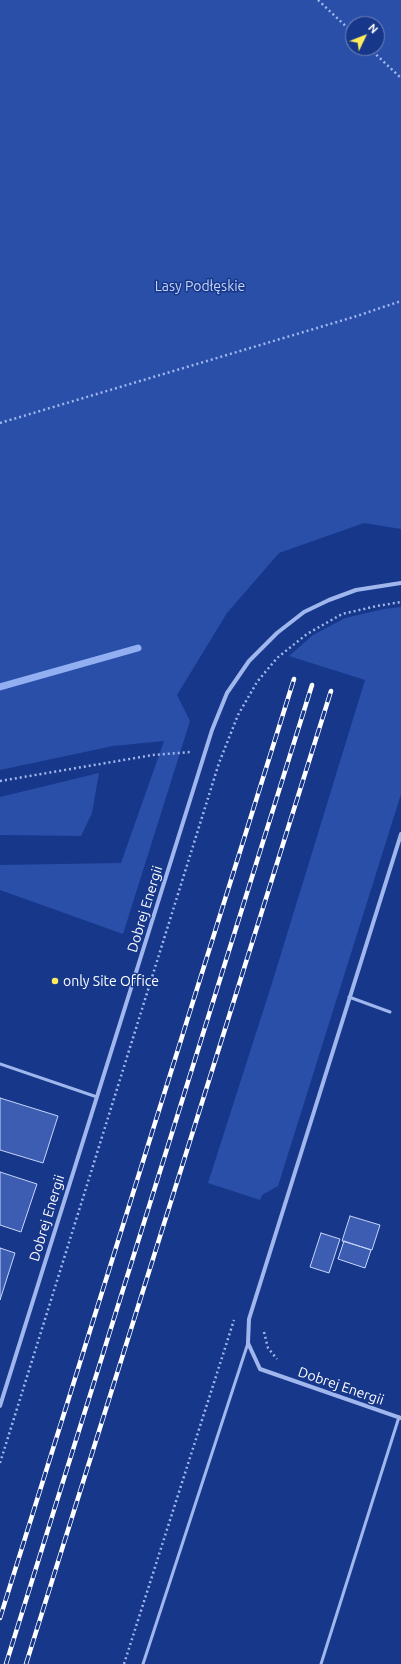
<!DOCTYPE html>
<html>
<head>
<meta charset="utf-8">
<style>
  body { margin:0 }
  #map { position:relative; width:401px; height:1664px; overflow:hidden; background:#17378a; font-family:Ubuntu,sans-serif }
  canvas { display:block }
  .north { position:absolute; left:345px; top:16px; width:40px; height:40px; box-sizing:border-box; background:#17378a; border:1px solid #7487b9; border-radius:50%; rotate:47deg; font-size:11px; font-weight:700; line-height:16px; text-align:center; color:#fff }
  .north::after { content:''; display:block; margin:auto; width:14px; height:18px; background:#ffeb5d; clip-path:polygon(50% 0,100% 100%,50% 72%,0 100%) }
</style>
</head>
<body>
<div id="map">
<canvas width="401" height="1664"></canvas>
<div class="north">N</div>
</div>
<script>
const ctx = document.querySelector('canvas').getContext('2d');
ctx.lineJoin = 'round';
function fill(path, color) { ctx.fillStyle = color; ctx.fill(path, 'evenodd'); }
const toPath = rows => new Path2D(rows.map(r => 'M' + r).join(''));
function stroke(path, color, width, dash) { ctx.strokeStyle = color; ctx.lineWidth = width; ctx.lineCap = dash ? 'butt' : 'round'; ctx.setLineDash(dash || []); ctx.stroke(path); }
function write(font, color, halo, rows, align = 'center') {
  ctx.font = font + ' Ubuntu,sans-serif'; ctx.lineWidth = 3; ctx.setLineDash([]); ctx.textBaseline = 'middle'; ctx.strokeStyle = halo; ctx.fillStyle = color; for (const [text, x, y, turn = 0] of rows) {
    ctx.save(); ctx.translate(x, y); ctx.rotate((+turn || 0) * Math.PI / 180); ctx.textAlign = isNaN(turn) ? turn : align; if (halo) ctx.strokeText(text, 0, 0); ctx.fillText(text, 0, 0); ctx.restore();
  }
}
const green = toPath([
  [0,0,401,0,401,529,364,523,279,553,227,613,177,695,190,721,123,934,0,890,0,865,121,863,164,741,113,746,0,770],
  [353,24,377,24,377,48,353,48],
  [401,607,401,794,278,1186,262,1195,260,1200,208,1183,273,980,365,680,289,656,313,635,345,618,384,609],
  [99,773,92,813,81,836,0,835,0,797]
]);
const stream = toPath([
  [0,687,138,648]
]);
const building = toPath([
  [0,1098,58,1116,43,1163,0,1150,0,1098],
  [0,1172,37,1184,21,1232,0,1225,0,1172],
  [350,1216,380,1225,372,1250,342,1241,350,1216],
  [321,1233,340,1239,329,1273,310,1267,321,1233],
  [344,1241,371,1250,365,1268,338,1259,344,1241],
  [0,1248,15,1253,0,1300,0,1248]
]);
const path = toPath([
  [318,0,353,33],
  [369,48,401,78],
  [0,423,357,316,401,301],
  [0,781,153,755,191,752],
  [264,1332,268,1348,277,1359],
  [0,1463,219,763,238,715,257,682,277,658,307,634,342,614,377,606,401,602],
  [124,1664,234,1320]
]);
const service = toPath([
  [349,997,390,1012],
  [0,1064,97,1097],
  [143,1664,248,1343],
  [321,1664,399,1417]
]);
const minor = toPath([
  [401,834,249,1319,248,1343,260,1369,401,1418],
  [0,1406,212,730,227,693,249,661,277,633,304,612,329,600,356,590,401,583]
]);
const rail = toPath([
  [0,1618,294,679],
  [6,1664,312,685],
  [26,1664,331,691]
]);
const markers = [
  [55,981,4,"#ffeb5d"]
];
const parkNames = [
  ["Lasy Podłęskie",200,286]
];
const streetNames = [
  ["Dobrej Energii",145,909,-73],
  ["Dobrej Energii",47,1218,-73],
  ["Dobrej Energii",341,1386,19]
];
const poiNames = [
  ["only Site Office",63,981]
];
fill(green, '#2a4fa9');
stroke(stream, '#92aff1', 7);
fill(building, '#3c5db2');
stroke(building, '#c6d5fa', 1);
stroke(path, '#a0b7ee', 2.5, [2, 3]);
stroke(service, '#a0b7ee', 3);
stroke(minor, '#a0b7ee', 4);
stroke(rail, '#fff', 4.5);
stroke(rail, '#17378a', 3, [9]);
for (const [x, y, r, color] of markers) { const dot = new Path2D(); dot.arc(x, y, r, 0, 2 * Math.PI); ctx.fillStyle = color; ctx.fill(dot); stroke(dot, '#17378a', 1.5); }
write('14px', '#c6d5fa', '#17378a', parkNames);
write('14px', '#fff', '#17378a', streetNames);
write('14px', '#fff', '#17378a', poiNames, 'left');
</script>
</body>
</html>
